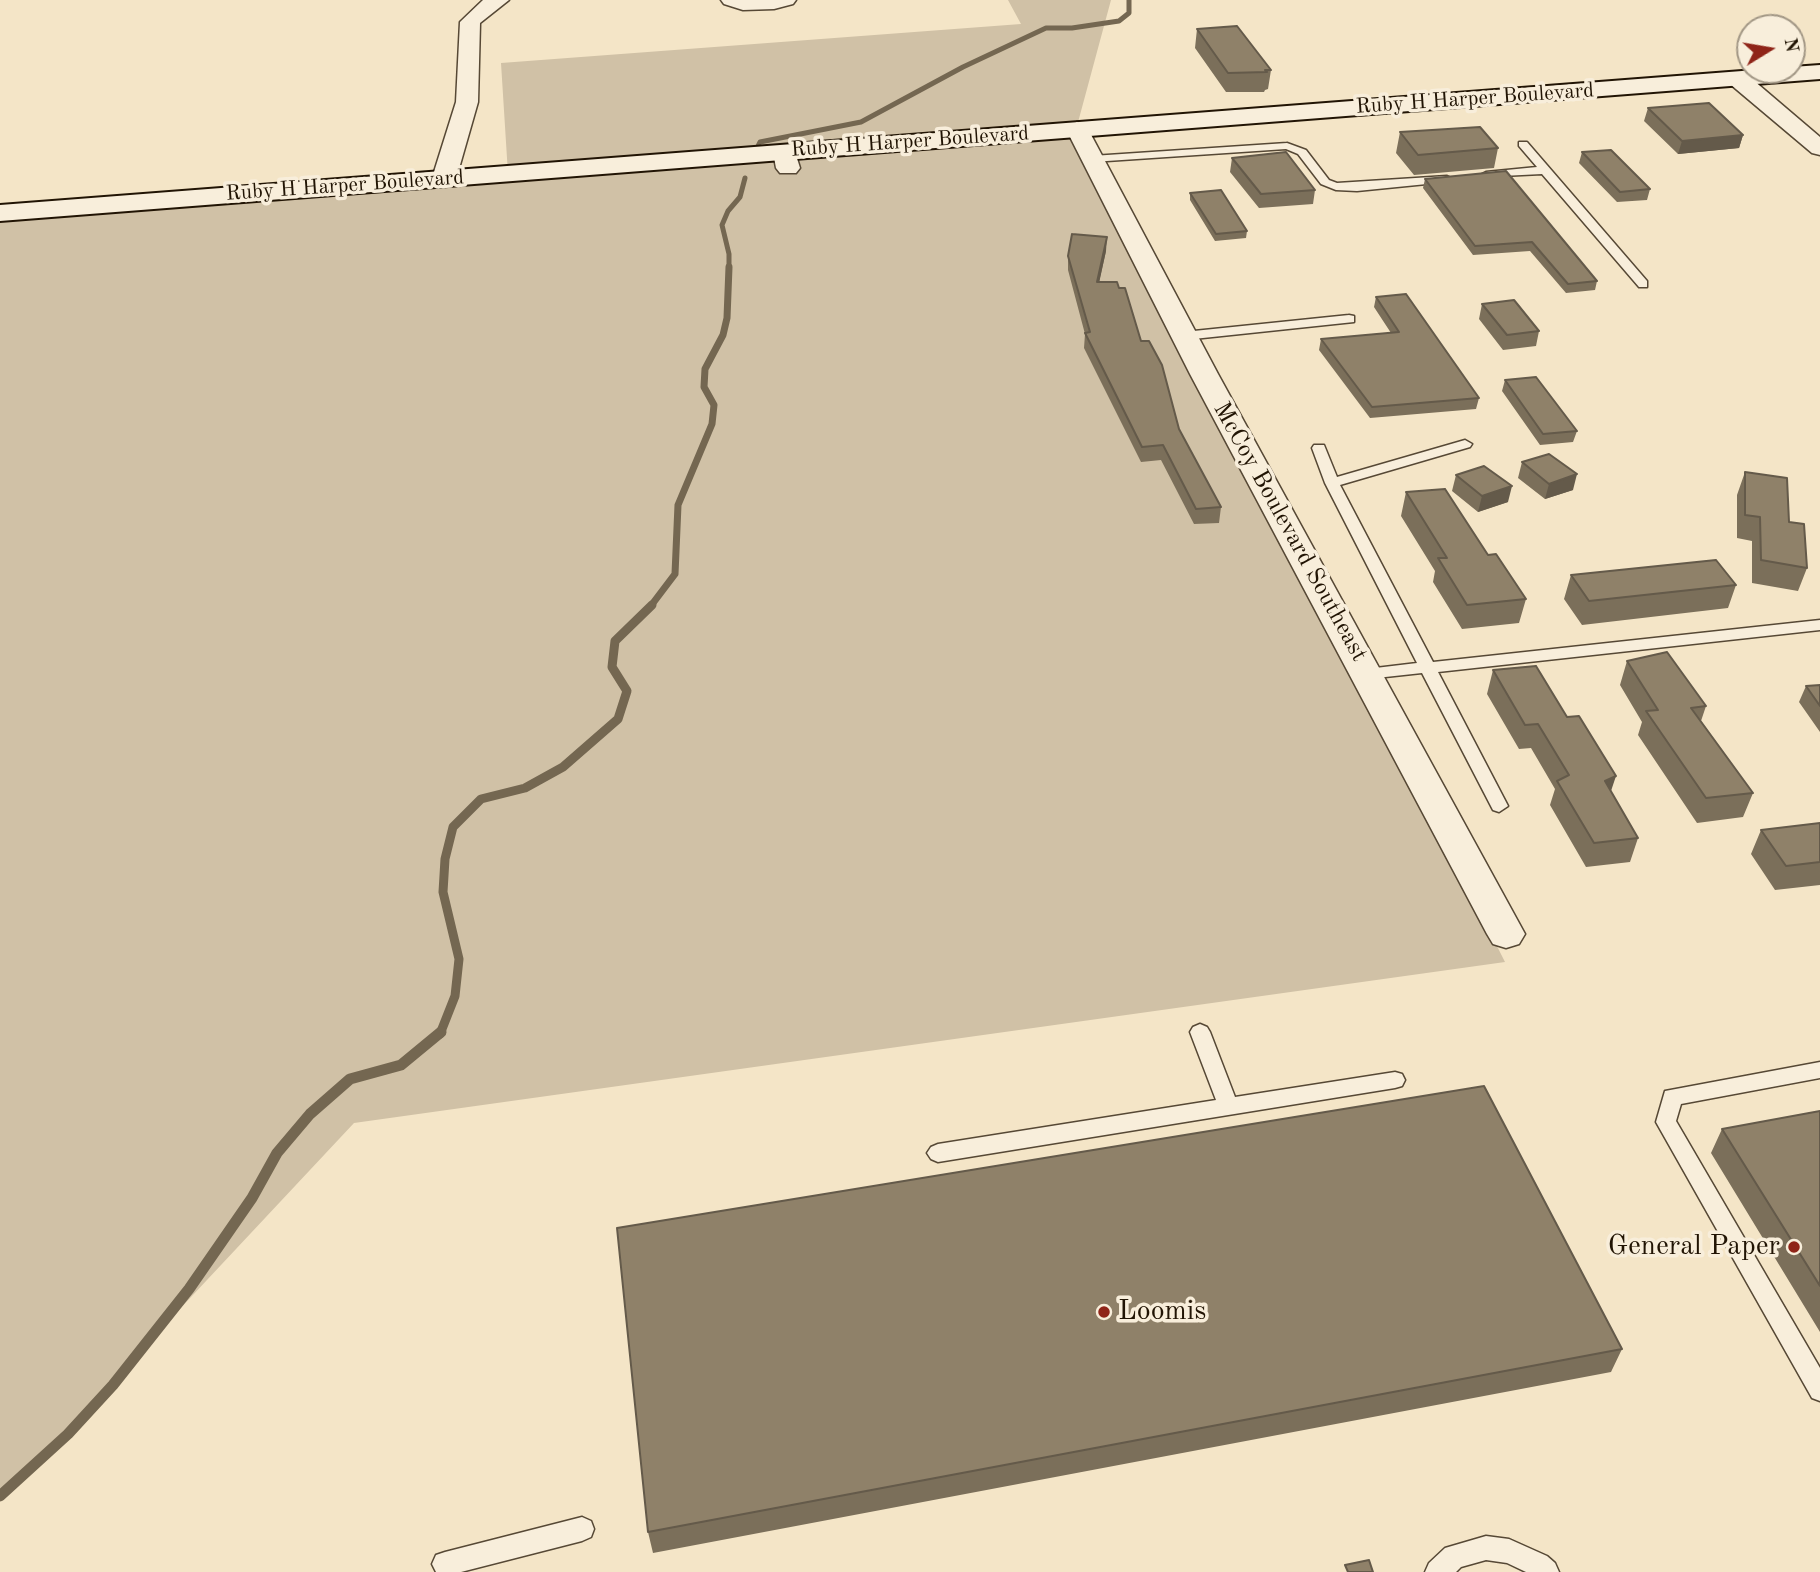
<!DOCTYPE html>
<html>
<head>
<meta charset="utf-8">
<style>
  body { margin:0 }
  #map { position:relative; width:1820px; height:1572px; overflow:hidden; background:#f4e5c7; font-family:"Old Standard TT",serif }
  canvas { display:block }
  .north { position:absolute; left:1736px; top:14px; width:70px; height:70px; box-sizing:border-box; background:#f8eedb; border:2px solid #a29785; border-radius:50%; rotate:79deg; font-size:19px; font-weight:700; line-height:28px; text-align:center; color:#211404 }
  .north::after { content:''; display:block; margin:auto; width:24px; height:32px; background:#8f2418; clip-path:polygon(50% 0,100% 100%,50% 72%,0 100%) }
</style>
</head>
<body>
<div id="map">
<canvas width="1820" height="1572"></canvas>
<div class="north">N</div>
</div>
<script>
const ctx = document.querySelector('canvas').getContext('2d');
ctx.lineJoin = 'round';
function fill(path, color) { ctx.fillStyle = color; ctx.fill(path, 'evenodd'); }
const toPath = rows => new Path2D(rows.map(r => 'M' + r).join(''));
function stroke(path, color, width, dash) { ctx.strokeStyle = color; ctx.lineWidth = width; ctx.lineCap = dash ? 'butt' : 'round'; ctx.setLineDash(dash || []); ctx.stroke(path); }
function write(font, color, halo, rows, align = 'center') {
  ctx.font = font + ' "Old Standard TT",serif'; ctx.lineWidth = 7; ctx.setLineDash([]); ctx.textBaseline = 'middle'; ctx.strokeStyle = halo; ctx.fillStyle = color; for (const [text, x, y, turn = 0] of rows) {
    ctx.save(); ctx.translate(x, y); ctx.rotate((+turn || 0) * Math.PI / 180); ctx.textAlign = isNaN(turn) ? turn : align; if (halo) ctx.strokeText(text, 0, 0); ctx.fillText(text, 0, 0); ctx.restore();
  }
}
const green = toPath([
  [1008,0,1111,0,1077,126,1256,469,1505,962,354,1123,0,1501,0,204,257,193,508,174,501,63,1021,24]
]);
const streamFar3 = toPath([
  [758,146,760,142,861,122,963,67,1046,28,1072,28,1119,21,1129,13,1129,0],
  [729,268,729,254,722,225,728,211,740,197,745,178]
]);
const streamFar2 = toPath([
  [650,607,675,574,678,505,712,424,714,405,704,387,705,369,723,335,727,318,729,267]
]);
const streamFar1 = toPath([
  [440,1034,455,996,459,959,443,892,445,859,453,827,481,799,525,788,563,767,618,719,627,691,612,667,615,641,652,605]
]);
const stream = toPath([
  [0,1496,68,1434,113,1385,189,1289,252,1198,277,1153,310,1114,350,1079,401,1065,441,1032]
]);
const lane = toPath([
  [1519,142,1527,142,1647,281,1647,287,1639,287,1542,174,1482,177,1480,175,1486,172,1537,167,1519,146,1519,142],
  [1287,143,1306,150,1329,180,1337,183,1447,176,1453,179,1447,182,1357,191,1336,190,1321,184,1298,154,1286,149,1092,162,1086,159,1092,156,1287,143],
  [1349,315,1354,316,1354,322,1184,340,1177,336,1184,332,1349,315],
  [1465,440,1472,444,1470,447,1340,485,1433,662,1820,620,1820,630,1438,672,1508,806,1499,812,1493,810,1422,673,1367,679,1359,674,1367,669,1417,663,1325,483,1312,448,1314,445,1324,445,1337,477,1465,440],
  [1200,1024,1207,1027,1210,1032,1235,1097,1395,1072,1402,1074,1405,1080,1402,1086,1395,1088,938,1162,931,1159,927,1153,931,1147,938,1144,1216,1100,1190,1032,1193,1027,1200,1024],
  [1820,1062,1820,1078,1681,1104,1676,1121,1820,1368,1820,1401,1812,1398,1656,1122,1665,1091,1820,1062],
  [582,1517,591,1521,594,1529,591,1537,582,1541,461,1572,436,1572,432,1564,436,1555,445,1552,582,1517],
  [1486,1536,1509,1539,1547,1556,1555,1563,1559,1572,1526,1572,1507,1563,1486,1560,1461,1567,1456,1572,1425,1572,1429,1563,1445,1548,1486,1536]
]);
const street = toPath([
  [483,0,509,0,480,23,478,102,458,172,461,178,457,183,449,185,441,183,434,172,456,102,460,22,483,0],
  [721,0,796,0,793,4,774,9,743,10,724,4,721,0],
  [1738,73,1746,74,1820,137,1820,155,1812,153,1730,84,1727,79,1730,74,1738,73],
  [1077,122,1088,129,1218,374,1525,934,1519,944,1506,948,1493,944,1487,934,1190,374,1066,129,1077,122],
  [784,145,795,152,800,168,796,173,780,173,776,168,773,152,784,145]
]);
const secondary = toPath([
  [1820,65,1820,79,0,221,0,205,1755,70,1792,70,1792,67,1820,65]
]);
const wall = toPath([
  [1197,29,1271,70,1268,89,1265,90,1264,92,1226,92,1195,48],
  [1648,108,1743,135,1739,148,1678,154,1644,121],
  [1400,132,1498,148,1494,168,1414,175,1396,153],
  [1582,152,1650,189,1647,200,1617,202,1579,163],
  [1232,158,1315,190,1313,204,1259,208,1230,172],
  [1506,171,1597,281,1595,290,1566,293,1530,251,1473,255,1423,188,1425,179],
  [1190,193,1247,231,1246,238,1215,241,1190,200],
  [1106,251,1099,282,1141,341,1179,429,1221,507,1219,523,1194,524,1161,460,1141,462,1084,348,1085,334,1068,270,1068,256],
  [1376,297,1479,398,1476,409,1370,418,1319,350,1321,339,1391,333,1374,307],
  [1482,304,1539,331,1536,346,1503,350,1479,319],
  [1505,380,1577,431,1573,442,1540,445,1502,391],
  [1522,462,1573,490,1545,499,1518,478],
  [1745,472,1789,522,1807,568,1798,591,1752,583,1752,541,1737,538,1737,495],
  [1456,475,1508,502,1478,512,1452,491],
  [1406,492,1488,555,1526,599,1519,623,1462,629,1433,582,1435,571,1401,516],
  [1571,575,1736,585,1728,608,1582,625,1564,599],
  [1627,661,1706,706,1701,721,1753,793,1743,817,1697,823,1638,735,1642,722,1620,685],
  [1493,670,1611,791,1638,838,1630,862,1586,867,1550,805,1555,789,1531,748,1519,749,1487,694],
  [1820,685,1820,732,1799,702,1806,686],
  [1820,823,1820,885,1775,890,1751,854,1761,830],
  [1820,1111,1820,1332,1711,1153,1722,1129],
  [1622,1349,1611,1372,653,1553,648,1532]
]);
const shadedWall = toPath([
  [1743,135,1739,148,1678,154,1682,141],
  [1107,237,1106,251,1096,297,1097,282],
  [1577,474,1573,490,1545,499,1549,484],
  [1512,486,1508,502,1478,512,1482,496],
  [1616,776,1608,800,1605,781]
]);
const building = toPath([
  [1237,26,1271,70,1265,70,1267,72,1228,73,1197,29,1237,26],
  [1709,103,1743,135,1682,141,1648,108,1709,103],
  [1480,127,1498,148,1418,155,1400,132,1480,127],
  [1611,150,1650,189,1620,192,1582,152,1611,150],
  [1286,152,1315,190,1261,194,1232,158,1286,152],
  [1506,171,1597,281,1568,284,1532,242,1475,246,1425,179,1506,171],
  [1221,190,1247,231,1216,234,1190,193,1221,190],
  [1072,234,1107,237,1097,282,1117,282,1119,288,1125,288,1141,341,1149,341,1162,365,1179,429,1221,507,1196,509,1163,445,1142,447,1085,333,1090,332,1068,256,1072,234],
  [1406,294,1479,398,1372,407,1321,339,1399,332,1376,297,1406,294],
  [1514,300,1539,331,1507,335,1482,304,1514,300],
  [1536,377,1577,431,1543,434,1505,380,1536,377],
  [1549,454,1577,474,1549,484,1522,462,1549,454],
  [1484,466,1512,486,1482,496,1456,475,1484,466],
  [1745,472,1787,478,1789,522,1804,524,1807,568,1761,560,1760,517,1745,515,1745,472],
  [1445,489,1488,555,1496,554,1526,599,1467,605,1438,558,1447,558,1406,492,1445,489],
  [1716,560,1736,585,1589,601,1571,575,1716,560],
  [1667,652,1706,706,1691,708,1753,793,1706,798,1646,711,1658,710,1627,661,1667,652],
  [1536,666,1567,717,1579,716,1616,776,1605,781,1638,838,1594,843,1557,781,1569,775,1538,724,1525,725,1493,670,1536,666],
  [1820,685,1820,706,1806,686,1820,685],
  [1820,823,1820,862,1786,866,1761,830,1820,823],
  [1484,1086,1622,1349,648,1532,617,1228,1484,1086],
  [1820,1111,1820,1286,1722,1129,1820,1111],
  [1369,1560,1373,1572,1348,1572,1345,1565,1369,1560]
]);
const markers = [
  [1794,1247,7,"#8f2418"],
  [1104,1312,7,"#8f2418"]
];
const farStreetnames = [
  ["Ruby H Harper Boulevard",1475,99,-4],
  ["Ruby H Harper Boulevard",910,142,-4],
  ["Ruby H Harper Boulevard",345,186,-4]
];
const streetNames = [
  ["McCoy Boulevard Southeast",1290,532,61]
];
const nearPoinames = [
  ["General Paper",1780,1247],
  ["Loomis",1118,1312,"left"]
];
fill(green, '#d0c1a6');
stroke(streamFar3, '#746751', 5);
stroke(streamFar2, '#746751', 7);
stroke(streamFar1, '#746751', 9);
stroke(stream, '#746751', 11);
stroke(lane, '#564835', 3);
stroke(street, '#564835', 3);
stroke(secondary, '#211404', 4);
fill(lane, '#f8eedb');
fill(street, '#f8eedb');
fill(secondary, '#f8eedb');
fill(wall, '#7b6f5a');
fill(shadedWall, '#645a4a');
fill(building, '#8f8169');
stroke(building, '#645a4a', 2);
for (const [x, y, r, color] of markers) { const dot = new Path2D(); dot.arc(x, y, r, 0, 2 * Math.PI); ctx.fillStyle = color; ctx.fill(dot); stroke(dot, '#f8eedb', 2.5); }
write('21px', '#211404', '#f8eedb', farStreetnames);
write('24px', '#211404', '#f8eedb', streetNames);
write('28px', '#211404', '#f8eedb', nearPoinames, 'right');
</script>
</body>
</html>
